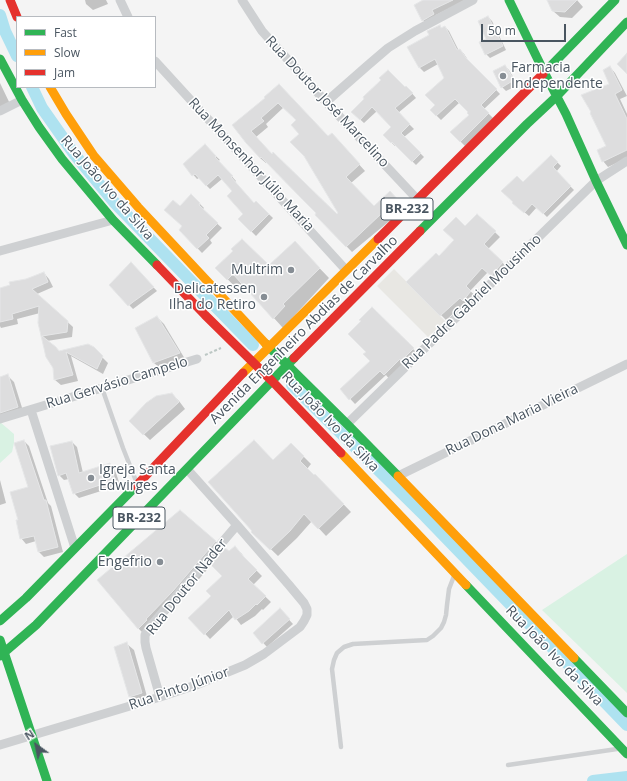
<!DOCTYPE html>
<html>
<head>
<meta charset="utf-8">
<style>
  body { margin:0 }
  #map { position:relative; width:627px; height:781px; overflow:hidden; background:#f4f4f4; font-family:"Open Sans",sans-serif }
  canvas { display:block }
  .legend { position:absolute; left:16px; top:16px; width:140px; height:72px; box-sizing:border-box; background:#fff; border:1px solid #b7bbc0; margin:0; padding:5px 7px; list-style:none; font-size:12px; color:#4a5661 }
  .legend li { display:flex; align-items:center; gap:8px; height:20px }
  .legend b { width:20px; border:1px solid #b7bbc0 }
  .north { position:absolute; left:16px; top:725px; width:40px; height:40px; -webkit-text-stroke:3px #fff; paint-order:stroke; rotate:327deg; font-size:11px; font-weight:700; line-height:16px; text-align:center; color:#4a5661 }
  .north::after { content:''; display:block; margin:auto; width:14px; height:18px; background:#4a5661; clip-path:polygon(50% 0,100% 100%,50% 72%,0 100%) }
  .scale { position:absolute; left:481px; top:24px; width:85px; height:18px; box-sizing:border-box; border:2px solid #4a5661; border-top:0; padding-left:5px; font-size:12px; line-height:14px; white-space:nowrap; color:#4a5661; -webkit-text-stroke:3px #fff; paint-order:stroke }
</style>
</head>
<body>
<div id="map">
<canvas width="627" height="781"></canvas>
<ul class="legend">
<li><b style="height:5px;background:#30b455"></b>Fast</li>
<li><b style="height:5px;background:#ff9f0a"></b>Slow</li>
<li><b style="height:5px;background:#e5322d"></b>Jam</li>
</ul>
<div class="north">N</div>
<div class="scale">50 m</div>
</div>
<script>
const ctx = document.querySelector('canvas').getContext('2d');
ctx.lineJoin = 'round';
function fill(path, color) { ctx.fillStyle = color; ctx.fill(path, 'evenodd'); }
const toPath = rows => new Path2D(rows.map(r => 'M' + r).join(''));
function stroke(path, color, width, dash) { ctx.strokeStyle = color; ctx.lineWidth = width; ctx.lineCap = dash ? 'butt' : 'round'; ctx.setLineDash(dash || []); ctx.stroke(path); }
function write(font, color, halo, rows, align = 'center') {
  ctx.font = font + ' "Open Sans",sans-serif'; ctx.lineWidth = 3; ctx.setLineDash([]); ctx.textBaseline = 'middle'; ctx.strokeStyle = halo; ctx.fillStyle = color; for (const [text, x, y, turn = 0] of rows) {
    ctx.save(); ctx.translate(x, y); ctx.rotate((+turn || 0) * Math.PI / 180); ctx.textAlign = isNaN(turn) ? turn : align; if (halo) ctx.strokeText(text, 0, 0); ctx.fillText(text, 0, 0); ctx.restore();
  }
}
const commercial = toPath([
  [394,269,445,321,428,337,377,286]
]);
const green = toPath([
  [0,422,14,434,14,443,12,452,0,463],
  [627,554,627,693,542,610]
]);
const shadow = toPath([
  [85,0,106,0,108,4,93,10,86,4],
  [425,0,466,0,436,15,438,18,427,24,423,20],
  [548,0,577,0,583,7,572,18,560,17,553,11],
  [488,17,492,21,506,50,490,58,486,54],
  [440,26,442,29,445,27,449,31,459,51,460,50,464,54,470,63,500,94,484,109,493,118,465,146,451,132,470,115,469,112,460,102,441,120,431,110,436,105,445,79,438,64,424,72,420,68,409,48,430,35],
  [505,66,509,70,518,85,506,91,502,87],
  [610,67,615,73,627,96,620,99,627,114,627,158,608,167,603,161,607,147,610,84],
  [0,83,12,108,0,112],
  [279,85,328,138,337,140,365,171,351,183,374,208,390,193,405,208,352,252,316,215,318,213,267,162,266,163,260,158,233,125,266,98],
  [284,107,297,120,339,214,337,215,272,155,256,137,268,127,266,124],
  [405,88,410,91,416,98,398,113,414,129,404,137,424,157,416,165,396,145,395,146,384,135,392,127,377,111,364,123,352,112],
  [205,146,220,160,218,161,236,181,235,182,254,204,256,202,273,218,256,236,239,219,244,214,233,191,222,179,210,189,199,178,197,179,184,164],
  [551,156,561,166,556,172,574,190,547,217,537,207,529,216,517,206,523,183],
  [200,204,204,208,202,210,222,228,210,240,212,243,202,253,180,230,184,227,180,207],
  [477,215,500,237,488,249,508,268,496,280,488,272,470,291,476,296,465,303,446,320,408,282,439,258],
  [235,251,269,267,304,252,329,278,283,328,243,284,237,289,217,268],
  [131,264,157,291,133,309,110,285],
  [44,273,49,279,53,287,37,294,73,327,72,337,47,341,60,352,93,348,108,363,103,374,71,356,78,381,61,385,55,380,54,368,46,357,39,323,40,313,17,319,18,324,1,328,0,326,0,289],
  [372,308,418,354,390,380,386,375,355,404,341,389,371,361,367,352,362,321],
  [157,317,164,324,185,359,161,369,154,363,136,329],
  [7,375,14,382,24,414,0,417,0,378],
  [172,394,179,401,185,409,150,440,130,421],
  [24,441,29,446,48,503,51,506,63,552,44,557,39,552,36,541,26,544,21,538,19,520,29,488],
  [72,442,77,447,83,473,109,464,115,470,120,485,79,498,74,493,69,479,64,480,59,475],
  [291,444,311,464,307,469,314,476,315,475,351,512,326,536,312,521,297,538,278,556,253,532,273,461],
  [0,480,6,503,0,505],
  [215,541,224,551,228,553,235,548,241,553,249,563,262,576,253,585,271,602,263,610,262,609,255,616,241,625,234,616,210,639,190,618,213,596,224,576,212,564,181,600,154,628,154,629,147,637,138,628,98,580],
  [280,610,293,624,267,647,254,633],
  [127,644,134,650,148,700,136,703,130,697]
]);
const canal = toPath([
  [0,15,5,31,17,56],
  [32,87,42,108,75,155,114,202,253,345],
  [292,385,425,516,627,725],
  [593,781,627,777]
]);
const building = toPath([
  [423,0,453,0,432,10,434,14,422,21,414,5,423,0],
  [547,0,577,0,565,12,552,11,547,0],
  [488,16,503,46,485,55,479,42,486,39,478,21,488,16],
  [440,25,441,28,445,26,457,50,460,49,466,58,497,89,481,105,489,113,460,142,450,132,469,115,467,113,468,112,455,99,436,116,430,110,435,105,425,95,444,78,435,59,419,68,407,47,429,35,427,31,440,25],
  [627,53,627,74,617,64,627,53],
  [505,65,514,80,501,88,493,71,505,65],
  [610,66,622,90,615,94,627,119,627,150,602,162,597,150,606,146,590,113,591,112,581,95,609,84,603,70,610,66],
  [388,70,405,87,406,86,413,93,395,108,410,124,401,133,421,153,412,162,392,142,391,143,383,135,391,127,372,107,360,120,351,112,364,99,363,97,381,80,379,78,388,70],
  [279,84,328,136,332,133,360,164,346,177,374,206,390,191,400,202,384,217,381,214,346,247,315,215,316,213,303,200,261,157,260,158,246,143,232,125,265,98,264,97,279,84],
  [278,103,296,120,291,125,299,134,290,142,304,156,338,213,337,214,273,152,272,154,251,131,264,121,261,118,278,103],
  [205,144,216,156,215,157,233,176,231,177,254,203,256,201,269,214,251,232,238,219,243,214,227,196,232,191,218,175,206,186,195,174,192,176,183,164,205,144],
  [551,155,558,162,553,167,571,186,543,214,532,204,524,213,512,203,513,202,501,191,517,176,523,182,551,155],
  [191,194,200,203,199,205,218,223,206,235,209,238,197,249,179,230,182,226,164,210,173,200,180,206,191,194],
  [477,214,496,231,484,244,503,262,491,276,482,268,466,286,471,291,463,301,460,298,440,316,406,282,436,253,439,256,454,240,443,230,456,217,465,226,477,214],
  [242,239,269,265,295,241,320,268,283,304,285,306,273,319,233,274,227,280,215,268,233,251,231,249,242,239],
  [131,262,154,287,133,302,128,306,109,285,131,262],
  [44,272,48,282,32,289,68,321,67,332,42,336,56,347,59,351,88,344,94,347,103,356,97,369,66,352,73,375,54,380,53,368,46,357,38,323,39,306,12,314,13,319,0,322,0,288,10,285,9,282,26,279,44,272],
  [372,307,414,348,401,361,400,359,384,375,380,371,349,400,340,389,370,361,363,354,366,352,348,334,361,321,359,320,372,307],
  [157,316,180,353,153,363,135,328,157,316],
  [8,374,18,407,0,413,0,377,8,374],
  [172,393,179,402,143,435,129,421,146,403,156,396,172,393],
  [24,440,44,500,46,500,58,547,38,552,34,536,20,539,16,520,18,520,10,492,28,487,14,443,24,440],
  [254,440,273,460,291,443,304,456,300,461,314,475,315,474,344,504,318,529,304,514,290,531,270,550,251,532,252,531,208,482,254,440],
  [72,441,79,473,110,463,115,480,73,494,66,473,58,476,50,446,72,441],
  [180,510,216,541,173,591,146,619,147,620,138,629,97,580,180,510],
  [235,546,243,556,257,570,248,579,266,596,257,605,256,604,249,611,235,620,229,610,204,635,188,618,211,596,206,591,222,576,211,565,225,548,229,551,235,546],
  [280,608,290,619,262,644,253,633,280,608],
  [127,642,142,693,129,697,114,647,127,642]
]);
const path = toPath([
  [205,355,221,348]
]);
const lane = toPath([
  [102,388,123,448,136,481],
  [341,747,332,669,334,660,337,653,344,647,353,644,427,640,433,636,441,628,444,622,446,615,447,605,449,589,454,576],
  [508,765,617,749]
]);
const street = toPath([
  [120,0,128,17],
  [242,0,262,31,326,102,417,199],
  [155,61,346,270],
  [326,102,367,66,388,48,415,31,473,0],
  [0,111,22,100],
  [0,251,113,220],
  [31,410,75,548],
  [0,419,197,359],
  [347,424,596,181,627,161],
  [398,476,627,364],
  [160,697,146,648,145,642,145,635,150,627,237,525],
  [0,745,160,697,196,685,245,665,264,654,300,627,304,621,307,615,307,609,304,603,289,585,237,525,187,469]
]);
const fast = toPath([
  [509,0,544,72,566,114,596,181,627,245],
  [0,59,22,100,39,127,62,159,113,220,157,265],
  [543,74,615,0],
  [420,231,527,124,557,96,627,22],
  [266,344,347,424,398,476],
  [466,585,627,754],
  [0,621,26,598,136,486],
  [0,640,47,781],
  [0,656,36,625,294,358],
  [574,658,627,713]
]);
const slow = toPath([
  [50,87,66,114,94,156,138,207,266,344],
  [243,373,378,239],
  [341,453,466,585],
  [398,476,574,658]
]);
const jam = toPath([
  [10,0,17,17],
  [378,239,543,74],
  [157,265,205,315,272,381,341,453],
  [294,358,420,231],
  [136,486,243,373]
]);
const markers = [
  [503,76,4,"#868d94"],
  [291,270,4,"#868d94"],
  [264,297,4,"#868d94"],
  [91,478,4,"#868d94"],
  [160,562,4,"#868d94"]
];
const shields = [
  [407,209,52],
  [139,518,52]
];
const shieldNames = [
  ["BR-232",407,209],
  ["BR-232",139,518]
];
const poiNames = [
  ["Farmacia",511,68,"left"],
  ["Independente",511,84,"left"],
  ["Multrim",283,270],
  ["Delicatessen",256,289],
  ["Ilha do Retiro",256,305],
  ["Igreja Santa",99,470,"left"],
  ["Edwirges",99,486,"left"],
  ["Engefrio",152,562]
];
const streetNames = [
  ["Rua Doutor José Marcelino",327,102,47],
  ["Rua Monsenhor Júlio Maria",251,165,47],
  ["Rua João Ivo da Silva",107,188,49],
  ["Rua Padre Gabriel Mousinho",472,302,-44],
  ["Avenida Engenheiro Abdias de Carvalho",304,330,-45],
  ["Rua Gervásio Campelo",117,383,-17],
  ["Rua Dona Maria Vieira",512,420,-26],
  ["Rua João Ivo da Silva",330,422,46],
  ["Rua Doutor Nader",187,587,-51],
  ["Rua João Ivo da Silva",554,656,46],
  ["Rua Pinto Júnior",179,689,-19]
];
fill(commercial, '#e8e7e3');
fill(green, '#d9f2e3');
fill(shadow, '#0003');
stroke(canal, '#aee2f0', 12);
fill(building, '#ddddde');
stroke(building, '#e5e6e7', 1);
stroke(path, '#bcc7c4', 2, [3, 2]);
stroke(lane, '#ced0d2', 4.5);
stroke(street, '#ced0d2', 9);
stroke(fast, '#30b455', 9);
stroke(slow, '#ff9f0a', 9);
stroke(jam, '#e5322d', 9);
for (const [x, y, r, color] of markers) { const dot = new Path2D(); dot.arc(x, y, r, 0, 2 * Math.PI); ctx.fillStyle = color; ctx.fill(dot); stroke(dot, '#fff', 1.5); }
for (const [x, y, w] of shields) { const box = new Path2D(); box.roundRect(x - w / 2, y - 11, w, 22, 3); ctx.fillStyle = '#fff'; ctx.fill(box); stroke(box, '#4a5661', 1); }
write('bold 13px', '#4a5661', null, shieldNames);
write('14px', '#4a5661', '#fff', poiNames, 'right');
write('14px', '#4a5661', '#fff', streetNames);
</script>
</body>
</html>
